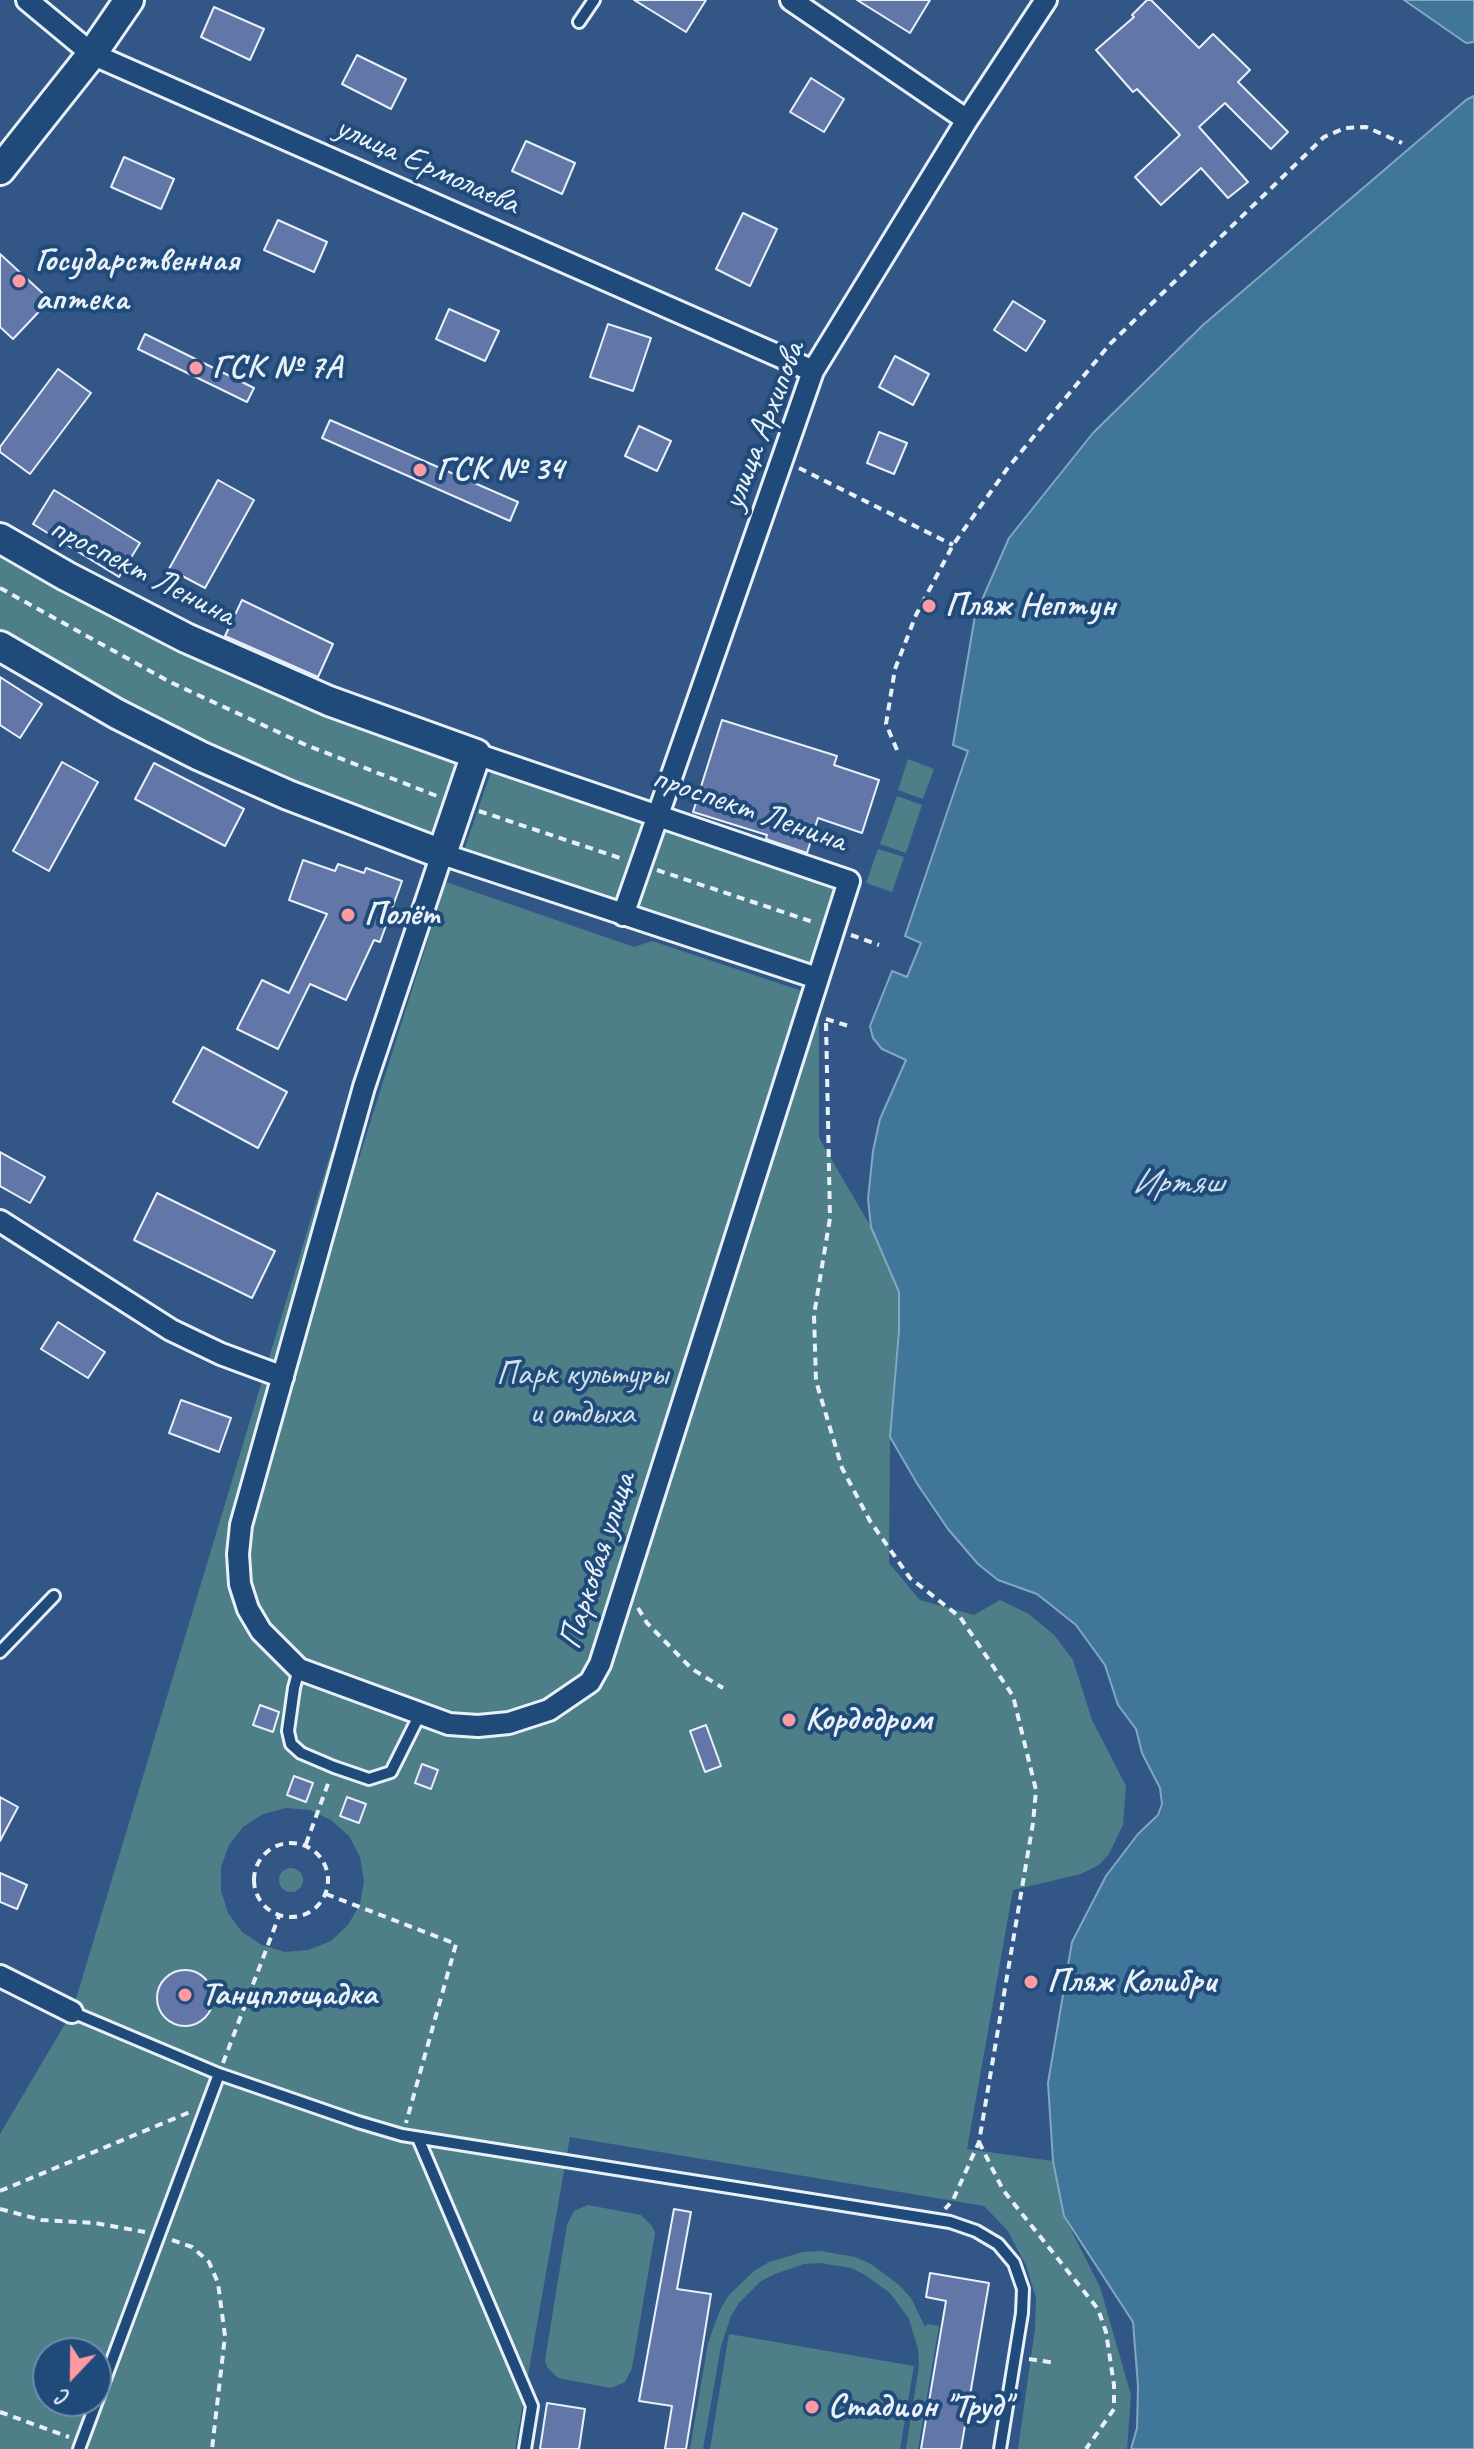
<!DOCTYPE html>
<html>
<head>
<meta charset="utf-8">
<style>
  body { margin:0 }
  #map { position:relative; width:1474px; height:2449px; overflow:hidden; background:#325787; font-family:Caveat,sans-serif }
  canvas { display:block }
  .north { position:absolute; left:32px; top:2337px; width:80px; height:80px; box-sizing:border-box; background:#1f4a7a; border:2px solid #6f8dac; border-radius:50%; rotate:202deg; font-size:22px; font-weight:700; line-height:32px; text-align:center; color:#e8f1f8 }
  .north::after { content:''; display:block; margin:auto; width:28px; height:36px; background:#ff9aa2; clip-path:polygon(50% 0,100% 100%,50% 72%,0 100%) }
</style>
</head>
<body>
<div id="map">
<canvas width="1474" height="2449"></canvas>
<div class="north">С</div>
</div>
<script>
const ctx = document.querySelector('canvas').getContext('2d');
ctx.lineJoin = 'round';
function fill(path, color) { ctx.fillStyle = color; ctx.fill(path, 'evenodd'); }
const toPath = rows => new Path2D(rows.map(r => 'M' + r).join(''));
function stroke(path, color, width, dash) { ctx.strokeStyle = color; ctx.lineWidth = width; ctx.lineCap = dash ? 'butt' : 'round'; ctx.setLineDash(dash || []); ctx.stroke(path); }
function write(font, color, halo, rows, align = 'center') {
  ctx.font = font + ' Caveat,sans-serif'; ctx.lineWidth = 8; ctx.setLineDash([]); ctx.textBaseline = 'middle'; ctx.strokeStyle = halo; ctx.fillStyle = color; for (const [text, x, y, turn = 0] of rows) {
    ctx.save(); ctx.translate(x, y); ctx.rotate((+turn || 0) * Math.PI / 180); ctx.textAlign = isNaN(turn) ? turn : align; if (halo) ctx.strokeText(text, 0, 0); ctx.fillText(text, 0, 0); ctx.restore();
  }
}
const green = toPath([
  [0,545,464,760,436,843,204,750,0,637],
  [908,759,934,769,923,799,898,790],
  [492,769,649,823,621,905,463,853],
  [897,796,922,805,906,853,880,844],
  [662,827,841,887,815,970,632,910],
  [878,849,904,857,892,892,866,883],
  [446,882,634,947,652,941,802,991,819,1015,819,1138,871,1227,899,1292,899,1331,890,1437,889,1563,920,1600,974,1615,1000,1600,1029,1614,1054,1635,1073,1660,1092,1720,1126,1786,1123,1825,1109,1854,1099,1865,1081,1874,1013,1890,967,2149,1053,2161,1064,2216,1100,2287,1131,2395,1127,2449,1018,2449,1035,2329,1036,2298,1026,2265,1007,2230,984,2206,570,2137,515,2449,0,2449,0,2134,72,2012,331,1152,359,1158],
  [286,1808,310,1810,331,1820,349,1836,360,1857,364,1881,360,1904,348,1925,331,1941,308,1950,285,1952,262,1945,242,1932,228,1913,221,1891,221,1867,229,1845,243,1827,263,1814],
  [186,1970,194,1971,209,1982,214,1999,212,2008,200,2022,183,2026,165,2018,157,2001,161,1983,176,1971],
  [48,2353,96,2353,96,2401,48,2401],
  '279 1880a12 12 0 1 1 24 0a12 12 0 1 1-24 0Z',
  [588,2205,641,2215,652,2226,655,2233,632,2368,625,2382,611,2388,558,2378,547,2367,545,2360,567,2225,574,2211],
  [820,2251,855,2257,871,2264,899,2285,911,2298,925,2327,927,2324,939,2326,918,2449,906,2449,919,2365,918,2349,909,2319,890,2293,865,2275,851,2268,820,2263,804,2264,775,2274,761,2281,739,2303,731,2316,721,2346,703,2449,690,2449,708,2343,720,2310,729,2295,754,2271,769,2262,803,2252],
  [729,2334,914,2366,900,2449,710,2449]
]);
const water = toPath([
  [1404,0,1474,0,1474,42,1466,43,1404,0],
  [1474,96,1474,2449,1131,2449,1137,2428,1138,2386,1133,2322,1064,2216,1053,2161,1048,2083,1072,1942,1106,1876,1138,1834,1158,1815,1162,1804,1160,1788,1142,1753,1136,1729,1118,1705,1105,1665,1076,1625,1037,1594,998,1580,978,1564,948,1529,918,1485,890,1437,899,1331,899,1292,871,1227,868,1199,873,1151,880,1119,906,1060,882,1049,873,1038,870,1026,892,971,907,977,921,943,905,936,968,751,953,745,975,616,1009,538,1093,433,1203,325,1466,100,1474,96]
]);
const building = toPath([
  [634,0,706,0,686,32,634,0],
  [857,0,930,0,910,33,857,0],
  [1147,0,1151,0,1199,48,1213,34,1250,70,1238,82,1288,132,1271,149,1225,103,1199,127,1248,182,1228,198,1201,168,1161,205,1135,177,1180,135,1137,89,1133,92,1096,50,1134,17,1132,15,1147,0],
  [214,7,264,29,250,60,201,37,214,7],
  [357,55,406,79,391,109,342,84,357,55],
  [811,78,844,99,824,132,790,112,811,78],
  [526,141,575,163,562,194,512,171,526,141],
  [124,157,174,179,161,209,111,187,124,157],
  [743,213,777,229,750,286,716,269,743,213],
  [278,220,327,242,314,272,264,250,278,220],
  [0,254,50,300,13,339,0,327,0,254],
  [1013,301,1045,321,1026,351,994,330,1013,301],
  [449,309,499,331,485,361,436,339,449,309],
  [608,324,651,338,633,391,590,377,608,324],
  [145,334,254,388,247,402,138,349,145,334],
  [895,356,929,374,913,405,879,387,895,356],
  [58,369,91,393,30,474,0,452,0,447,58,369],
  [330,420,518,502,510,521,322,438,330,420],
  [639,426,671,441,657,471,625,456,639,426],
  [879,432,907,443,894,474,867,463,879,432],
  [218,480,254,500,205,588,169,569,218,480],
  [54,490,140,543,119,577,33,524,54,490],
  [242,600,333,644,318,677,225,636,242,600],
  [0,677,42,704,20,738,0,725,0,677],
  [722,720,837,756,834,765,879,780,862,833,818,818,807,853,766,839,767,835,693,812,722,720],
  [62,762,98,782,49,871,13,851,62,762],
  [154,763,244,809,225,846,135,799,154,763],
  [303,860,335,871,338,864,364,873,366,868,402,881,380,942,374,940,346,1000,310,984,278,1049,237,1029,262,980,289,993,327,914,289,900,303,860],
  [203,1047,287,1092,258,1148,173,1102,203,1047],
  [0,1152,45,1177,30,1203,0,1186,0,1152],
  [157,1193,275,1251,252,1298,134,1240,157,1193],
  [58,1322,105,1352,88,1378,41,1349,58,1322],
  [181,1400,231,1418,219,1452,169,1433,181,1400],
  [260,1705,279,1712,273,1732,253,1725,260,1705],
  [706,1725,721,1766,705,1772,690,1731,706,1725],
  [422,1764,438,1770,431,1789,415,1783,422,1764],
  [294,1776,313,1783,306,1802,287,1795,294,1776],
  [0,1797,18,1807,0,1841,0,1797],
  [347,1797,366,1804,359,1823,340,1816,347,1797],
  [0,1873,27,1885,17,1909,0,1902,0,1873],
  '157 1998a28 28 0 1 1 56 0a28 28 0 1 1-56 0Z',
  [674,2209,691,2212,677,2289,711,2294,686,2449,665,2449,672,2406,639,2401,674,2209],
  [930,2273,989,2283,961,2449,921,2449,946,2301,926,2297,930,2273],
  [547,2403,585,2409,579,2449,540,2449,547,2403]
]);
const path = toPath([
  [799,468,953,545],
  [0,588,170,682,306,745,437,796],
  [897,750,886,724,895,669,916,615,953,545,1007,469,1110,344,1324,137,1345,128,1366,127,1402,143],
  [479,811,623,859],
  [657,870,816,923],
  [851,935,879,945],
  [826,1019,852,1027],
  [826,1023,830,1218,814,1315,816,1381,842,1468,870,1521,910,1578,960,1617,1013,1696,1036,1790,1033,1823,979,2142,953,2200,945,2209],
  [638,1608,647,1623,692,1669,723,1688],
  '254 1880a37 37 0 1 1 74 0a37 37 0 1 1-74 0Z',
  [306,1844,329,1781],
  [326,1894,456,1944,406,2123],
  [223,2063,279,1916],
  [979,2142,1003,2190,1098,2309,1106,2332,1114,2385,1114,2409,1086,2449],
  [0,2191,190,2112],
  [0,2209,42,2220,95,2223,145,2232],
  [172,2240,192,2247,209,2262,218,2283,225,2336,212,2449],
  [1029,2359,1056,2363],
  [0,2412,69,2437]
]);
const lane = toPath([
  [579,22,594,0],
  [0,1652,54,1596],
  [299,1669,294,1688,288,1731,291,1744,301,1753,334,1767,369,1779,391,1772,420,1714],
  [72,2012,219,2074,358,2122,402,2135,950,2222,976,2231,998,2244,1014,2263,1023,2289,1022,2313,1000,2449],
  [418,2138,532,2406,525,2449],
  [79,2449,219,2074]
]);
const street = toPath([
  [27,0,92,54,813,371],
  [791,0,967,120],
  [476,754,849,881,600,1664,590,1682,549,1710,509,1723,478,1726,449,1724,299,1669,261,1631,248,1609,240,1584,238,1554,241,1525,364,1087,442,854,817,978],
  [623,915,813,371,967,120,1046,0],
  [0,1221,171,1330,221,1354,283,1377],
  [0,1976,72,2012]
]);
const secondary = toPath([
  [0,170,92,54,129,0],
  [0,538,66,576,186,638,329,701,476,754,442,854,288,795,200,756,117,714,0,646]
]);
const markers = [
  [19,281,8,"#ff9aa2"],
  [196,368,8,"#ff9aa2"],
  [420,470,8,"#ff9aa2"],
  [929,606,8,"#ff9aa2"],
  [348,915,8,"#ff9aa2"],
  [789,1720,8,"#ff9aa2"],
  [1031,1982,8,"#ff9aa2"],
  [185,1995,8,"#ff9aa2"],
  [812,2407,8,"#ff9aa2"]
];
const streetNames = [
  ["улица Ермолаева",427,166,24],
  ["улица Архипова",764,426,-69],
  ["проспект Ленина",142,572,27],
  ["проспект Ленина",749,810,19],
  ["Парковая улица",598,1561,-72]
];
const poiNames = [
  ["Государственная",35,261],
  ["аптека",35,300],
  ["ГСК № 7А",212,368],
  ["ГСК № 34",436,470],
  ["Пляж Нептун",945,606],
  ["Полёт",364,915],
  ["Кордодром",805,1720],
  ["Пляж Колибри",1047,1982],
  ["Танцплощадка",201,1995],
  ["Стадион \"Труд\"",828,2407]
];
const parkNames = [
  ["Парк культуры",582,1375],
  ["и отдыха",582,1414]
];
const waterNames = [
  ["Иртяш",1177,1184]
];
fill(green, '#4e7e88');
fill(water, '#3f769a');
stroke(water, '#83a7c0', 2);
fill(building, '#6277a8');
stroke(building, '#e8f1f8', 2);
stroke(lane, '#e8f1f8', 16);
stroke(street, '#e8f1f8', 26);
stroke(secondary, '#e8f1f8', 34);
stroke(path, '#e8f1f8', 4, [8, 6]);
stroke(lane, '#1f4a7a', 10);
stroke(street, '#1f4a7a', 20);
stroke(secondary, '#1f4a7a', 28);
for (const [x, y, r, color] of markers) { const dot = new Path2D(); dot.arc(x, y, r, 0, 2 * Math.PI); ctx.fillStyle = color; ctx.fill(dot); stroke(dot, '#1f4a7a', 3); }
write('34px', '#e8f1f8', '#1f4a7a', streetNames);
write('bold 34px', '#e8f1f8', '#1f4a7a', poiNames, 'left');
write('34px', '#d1e0e7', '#1f4a7a', parkNames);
write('italic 36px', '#cfdfea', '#1f4a7a', waterNames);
</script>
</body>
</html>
